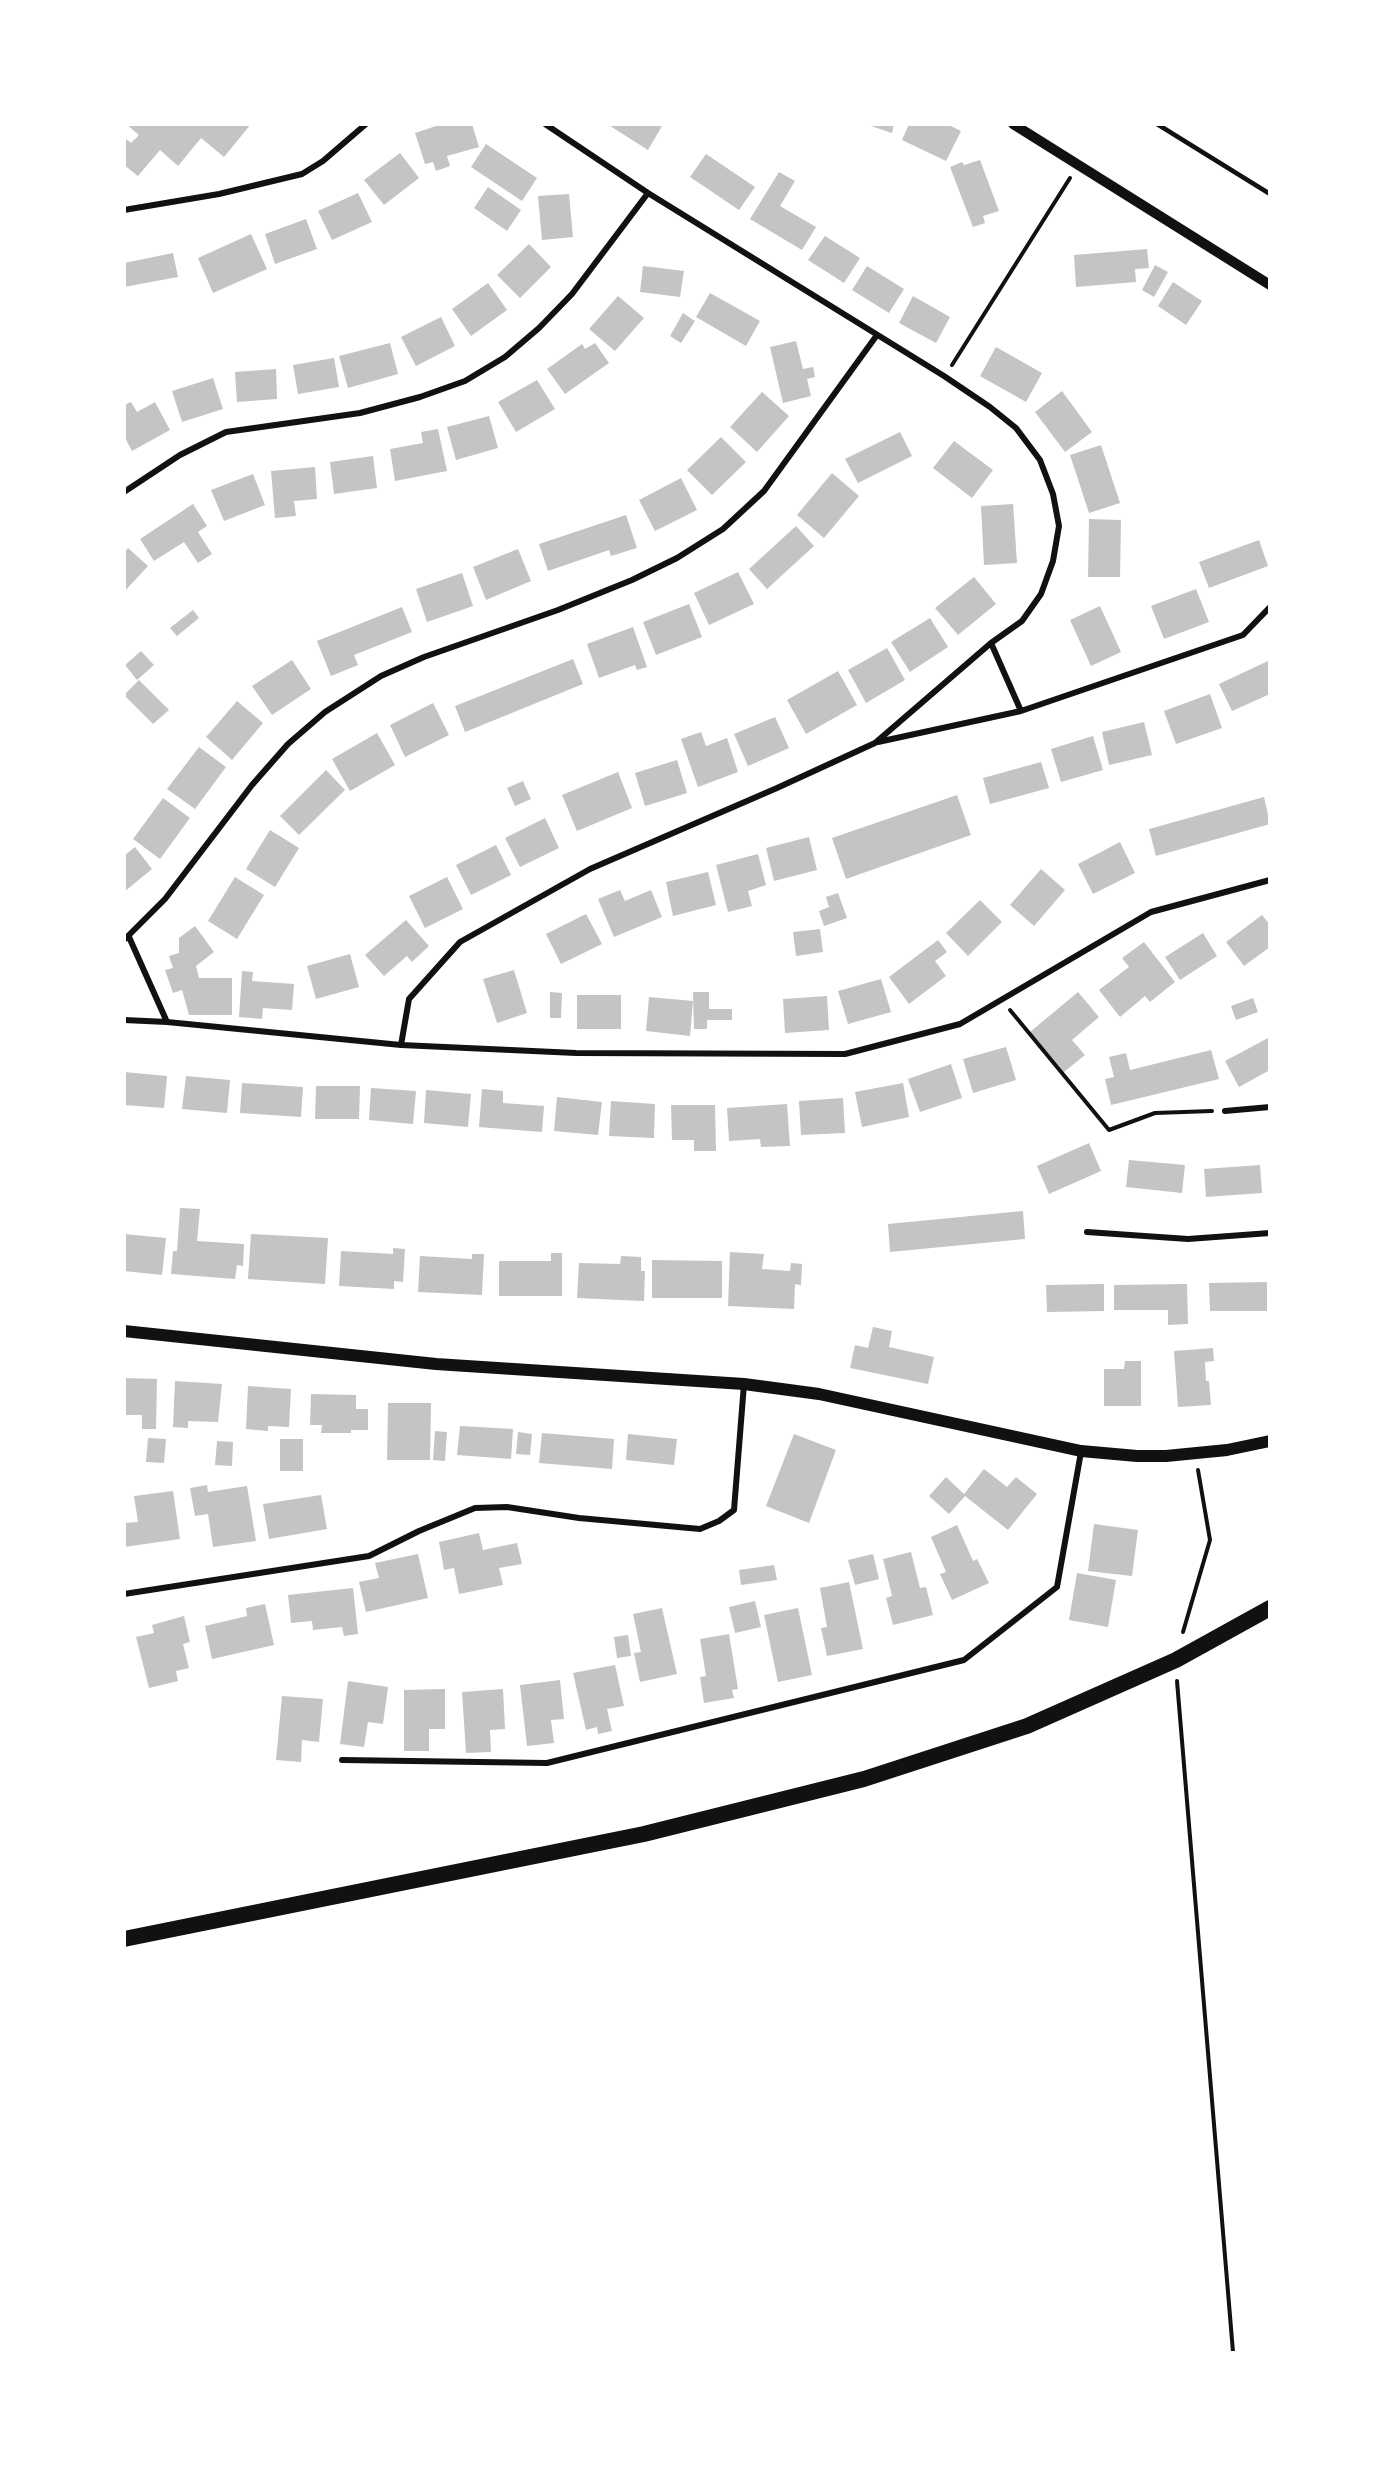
<!DOCTYPE html>
<html>
<head>
<meta charset="utf-8">
<style>
  body { margin:0 }
  #map { position:relative; width:1394px; height:2477px; overflow:hidden; background:#fff; font-family:"IBM Plex Serif",serif }
  canvas { display:block }
  .frame { position:absolute; inset:0; border:126px solid #fff; pointer-events:none }
</style>
</head>
<body>
<div id="map">
<canvas width="1394" height="2477"></canvas>
<div class="frame"></div>
</div>
<script>
const ctx = document.querySelector('canvas').getContext('2d');
ctx.lineJoin = 'round';
function fill(path, color) { ctx.fillStyle = color; ctx.fill(path, 'evenodd'); }
const toPath = rows => new Path2D(rows.map(r => 'M' + r).join(''));
function stroke(path, color, width, dash) { ctx.strokeStyle = color; ctx.lineWidth = width; ctx.lineCap = dash ? 'butt' : 'round'; ctx.setLineDash(dash || []); ctx.stroke(path); }
const building = toPath([
  [126,124,251,124,224,157,201,138,178,166,160,150,138,176,124,165,124,141,126,139,131,143,139,135],
  [442,124,472,124,479,147,447,156,450,166,436,171,433,162,425,164,415,133],
  [607,124,660,124,662,126,648,150],
  [865,124,894,124,892,133],
  [909,124,947,124,961,131,946,161,902,140],
  [486,144,537,178,522,201,471,167],
  [400,153,419,178,384,205,364,180],
  [706,154,755,187,739,210,690,177],
  [980,160,999,211,983,216,985,223,973,227,950,167,962,162,964,165],
  [779,172,795,181,780,206,816,227,802,250,750,219],
  [488,187,521,210,507,231,474,208],
  [358,193,372,222,332,240,318,211],
  [569,194,573,237,542,240,538,196],
  [306,219,317,249,275,264,265,234],
  [251,234,267,269,213,293,198,258],
  [825,236,860,258,844,283,808,260],
  [529,244,551,267,520,298,497,275],
  [1147,249,1149,268,1135,269,1136,282,1076,287,1074,255],
  [173,253,178,277,124,287,124,263],
  [1155,265,1168,272,1154,297,1142,290],
  [643,266,684,271,680,297,640,292],
  [867,266,904,289,889,313,852,290],
  [1173,282,1202,301,1186,325,1158,306],
  [488,283,507,310,471,336,452,309],
  [710,293,760,321,746,346,696,317],
  [618,296,644,318,615,351,589,329],
  [913,296,950,317,936,343,899,323],
  [683,313,695,321,681,343,670,336],
  [441,317,455,346,416,366,401,337],
  [796,341,803,369,813,367,815,377,807,379,811,396,783,403,770,347],
  [390,343,398,374,348,388,339,356],
  [595,343,609,363,565,394,547,369,582,344,585,349],
  [996,347,1042,373,1026,402,980,376],
  [334,358,339,387,298,394,293,365],
  [276,369,277,399,237,402,235,372],
  [213,378,223,409,182,422,172,391],
  [537,380,555,409,516,432,498,402],
  [1062,391,1092,432,1065,452,1035,412],
  [762,392,789,416,757,452,730,427],
  [131,402,137,412,155,402,170,430,132,451,124,436,124,405],
  [489,416,498,448,456,460,447,427],
  [438,429,447,471,395,481,390,449,423,443,421,432],
  [900,432,912,456,858,483,845,459],
  [721,437,746,462,712,495,687,470],
  [954,441,993,470,972,498,933,468],
  [1101,445,1120,503,1089,513,1070,455],
  [373,456,377,488,334,494,330,462],
  [315,467,317,499,294,501,296,516,275,518,271,471],
  [832,473,859,496,824,538,797,515],
  [253,474,265,505,224,521,211,490],
  [681,478,697,510,655,531,639,500],
  [193,504,207,526,198,532,212,554,198,563,184,542,154,561,140,539],
  [1013,504,1017,563,984,565,981,506],
  [626,515,637,548,611,556,609,550,548,571,539,544],
  [1089,519,1121,520,1120,577,1088,577],
  [796,526,814,546,767,589,749,569],
  [1259,540,1268,566,1209,588,1199,562],
  [128,548,148,566,124,592,124,552],
  [518,549,531,581,486,600,473,567],
  [738,572,754,604,709,625,694,593],
  [462,573,473,606,427,622,416,589],
  [974,577,996,604,958,635,935,608],
  [1196,589,1209,622,1164,639,1151,606],
  [689,604,702,637,656,655,643,622],
  [1100,606,1121,652,1091,666,1070,620],
  [402,607,412,632,354,655,358,665,331,676,317,641],
  [193,610,199,618,177,636,170,628],
  [930,618,948,647,910,672,891,642],
  [633,627,647,667,637,670,635,665,599,678,587,644],
  [887,648,905,680,866,703,848,670],
  [141,651,154,665,137,680,125,665],
  [573,659,583,684,465,732,455,706],
  [292,660,311,689,272,715,252,686],
  [1270,660,1270,694,1232,711,1219,684],
  [838,671,857,705,806,734,787,700],
  [139,680,169,710,153,724,124,695],
  [1210,694,1222,728,1176,744,1164,711],
  [237,701,263,723,232,760,206,737],
  [433,703,449,735,405,757,390,725],
  [775,717,789,748,748,766,734,734],
  [1144,722,1152,755,1109,765,1102,732],
  [701,732,706,746,727,738,738,772,698,787,681,739],
  [377,733,395,765,350,791,332,759],
  [1093,736,1103,770,1061,782,1051,749],
  [199,747,226,767,195,809,167,789],
  [677,760,687,793,645,806,635,773],
  [1041,762,1049,788,990,804,983,778],
  [326,770,345,790,299,835,280,816],
  [618,772,632,808,577,831,562,795],
  [523,781,531,799,515,806,507,788],
  [957,795,971,835,846,879,832,838],
  [1264,797,1270,824,1156,856,1149,829],
  [163,798,190,818,160,859,133,839],
  [545,818,559,848,520,867,505,838],
  [270,830,299,848,275,887,246,869],
  [809,837,817,870,774,881,766,848],
  [1120,842,1135,873,1093,894,1078,864],
  [496,845,511,875,471,895,456,865],
  [135,847,152,869,124,892,124,856],
  [758,854,766,885,748,891,752,906,728,912,716,865],
  [1041,869,1065,890,1034,926,1010,905],
  [708,872,716,905,673,916,666,882],
  [235,877,264,895,237,939,208,921],
  [447,877,463,909,425,928,409,896],
  [620,890,625,901,651,890,662,917,614,937,598,899],
  [838,893,847,918,824,926,819,911,829,907,826,897],
  [980,900,1002,922,968,956,946,933],
  [586,914,602,944,561,964,546,934],
  [1262,915,1270,925,1270,947,1244,966,1226,942],
  [406,920,429,946,412,962,407,956,384,976,365,955],
  [195,926,214,952,196,966,199,978,232,978,232,1015,189,1015,182,990,173,993,165,970,173,968,169,956,179,953,179,938],
  [820,929,823,952,796,956,793,932],
  [1203,933,1217,956,1180,980,1165,957],
  [938,940,947,952,935,961,946,976,909,1004,889,977],
  [1144,942,1175,982,1150,1002,1145,996,1120,1017,1099,990,1129,967,1122,958],
  [350,954,359,987,316,999,307,966],
  [514,970,527,1013,497,1023,483,979],
  [242,971,253,972,252,981,294,984,292,1010,263,1008,262,1019,239,1017],
  [881,979,891,1012,848,1024,838,991],
  [550,992,562,993,561,1018,550,1018],
  [693,992,709,992,709,1009,732,1009,732,1020,707,1020,707,1029,694,1029],
  [1078,992,1099,1017,1072,1040,1085,1055,1064,1072,1030,1032],
  [577,995,621,995,621,1029,577,1029],
  [827,996,829,1030,785,1033,783,999],
  [649,997,693,1001,690,1036,646,1031],
  [1253,998,1258,1012,1236,1020,1231,1006],
  [1270,1037,1270,1070,1239,1087,1225,1061],
  [1006,1047,1016,1080,973,1093,963,1059],
  [1211,1050,1219,1079,1111,1105,1105,1079,1114,1077,1109,1057,1126,1053,1130,1070],
  [951,1064,962,1098,920,1112,908,1079],
  [124,1072,167,1076,164,1108,124,1105],
  [186,1076,230,1080,227,1113,182,1109],
  [242,1083,303,1087,301,1117,240,1113],
  [903,1083,909,1117,862,1127,855,1092],
  [316,1086,360,1086,359,1119,315,1119],
  [371,1088,416,1091,413,1124,369,1120],
  [482,1089,503,1091,503,1103,544,1106,542,1132,479,1127],
  [426,1090,471,1094,468,1127,424,1123],
  [557,1097,602,1102,598,1135,554,1131],
  [843,1098,845,1133,801,1135,799,1101],
  [611,1101,655,1104,654,1138,609,1136],
  [787,1104,790,1146,761,1147,760,1139,729,1141,727,1108],
  [671,1105,715,1105,716,1151,694,1151,694,1140,672,1140],
  [1089,1143,1101,1171,1049,1194,1037,1166],
  [1129,1160,1185,1165,1182,1193,1126,1187],
  [1260,1165,1262,1193,1206,1197,1204,1169],
  [180,1208,200,1209,197,1241,244,1244,243,1266,237,1265,235,1279,171,1274,173,1251,177,1251],
  [1023,1211,1025,1239,890,1252,888,1224],
  [124,1234,166,1238,162,1275,124,1271],
  [251,1234,328,1238,325,1284,248,1279],
  [393,1248,405,1249,403,1282,394,1281,394,1289,339,1286,341,1251,393,1254],
  [730,1252,764,1254,762,1269,790,1271,791,1263,802,1264,801,1285,795,1284,794,1309,728,1306],
  [551,1253,562,1253,562,1296,499,1296,499,1261,551,1261],
  [472,1254,484,1254,482,1295,418,1292,420,1256,472,1259],
  [621,1256,641,1257,641,1271,645,1271,644,1301,577,1298,579,1263,620,1264],
  [652,1260,722,1261,722,1298,652,1298],
  [1267,1282,1267,1311,1210,1311,1209,1283],
  [1104,1284,1104,1311,1047,1312,1046,1285],
  [1187,1284,1188,1324,1168,1325,1168,1310,1114,1310,1114,1285],
  [873,1327,892,1331,889,1347,934,1357,928,1384,850,1368,855,1345,868,1348],
  [1213,1348,1214,1361,1205,1362,1206,1381,1209,1381,1211,1405,1178,1407,1174,1351],
  [1125,1361,1141,1361,1141,1406,1104,1406,1104,1369,1124,1369],
  [124,1378,157,1379,156,1429,142,1429,142,1415,124,1415],
  [175,1381,222,1384,218,1422,188,1421,188,1428,173,1427],
  [248,1386,291,1389,289,1427,268,1426,268,1431,246,1429],
  [311,1394,356,1395,356,1409,368,1409,368,1430,351,1430,351,1433,321,1433,322,1425,310,1425],
  [388,1403,431,1403,430,1460,387,1460],
  [460,1426,513,1429,511,1459,457,1455],
  [435,1431,447,1432,445,1461,433,1460],
  [518,1432,532,1434,530,1455,516,1454],
  [542,1433,614,1439,612,1469,539,1463],
  [628,1434,677,1439,674,1465,626,1460],
  [794,1434,836,1450,809,1523,766,1506],
  [148,1438,166,1439,164,1463,146,1462],
  [280,1439,303,1439,303,1471,280,1471],
  [217,1441,233,1442,232,1466,215,1465],
  [984,1469,1007,1487,1016,1477,1037,1494,1008,1530,965,1496,949,1514,929,1496,946,1477,964,1494],
  [207,1485,208,1492,247,1486,256,1541,213,1547,208,1514,195,1516,190,1488],
  [173,1491,180,1539,124,1547,124,1523,138,1522,134,1496],
  [321,1495,327,1529,269,1539,263,1504],
  [1094,1524,1138,1530,1132,1576,1088,1571],
  [957,1525,973,1561,977,1559,989,1583,952,1600,940,1574,946,1572,931,1537],
  [479,1533,483,1550,517,1543,522,1564,499,1568,503,1585,459,1594,454,1568,444,1570,439,1542],
  [911,1552,920,1588,926,1587,933,1615,893,1625,886,1598,892,1596,883,1559],
  [418,1554,428,1598,366,1612,359,1582,379,1578,375,1563],
  [873,1554,879,1579,855,1585,848,1560],
  [774,1565,777,1580,741,1585,739,1570],
  [1077,1573,1116,1580,1108,1627,1069,1620],
  [849,1582,863,1649,827,1656,821,1628,827,1627,820,1588],
  [353,1588,358,1634,344,1636,342,1627,313,1630,312,1621,291,1623,288,1595],
  [755,1601,761,1627,735,1633,729,1607],
  [265,1604,274,1645,212,1659,205,1626,247,1616,246,1608],
  [662,1608,677,1674,640,1682,634,1653,641,1652,633,1614],
  [798,1608,812,1675,778,1682,764,1615],
  [184,1616,190,1642,183,1644,189,1668,176,1671,178,1681,149,1688,136,1637,154,1633,152,1625],
  [729,1634,738,1689,732,1690,734,1698,704,1703,700,1677,706,1676,700,1639],
  [628,1635,631,1656,617,1658,614,1637],
  [615,1665,624,1706,607,1709,612,1731,598,1734,597,1727,586,1730,573,1673],
  [560,1680,564,1719,551,1720,554,1743,527,1746,520,1685],
  [348,1681,388,1687,383,1724,368,1722,364,1747,340,1744],
  [445,1689,445,1729,429,1729,429,1751,404,1751,404,1690],
  [503,1689,505,1729,490,1730,491,1752,466,1753,462,1692],
  [282,1696,323,1699,319,1742,302,1740,301,1762,276,1760]
]);
const path = toPath([
  [952,365,1070,178],
  [1010,1010,1109,1130,1155,1113,1212,1111],
  [1183,1632,1210,1540,1198,1470],
  [1177,1681,1233,2352]
]);
const service = toPath([
  [1157,124,1270,194]
]);
const minor = toPath([
  [124,210,219,194,302,174,323,161,366,124],
  [124,492,180,455,226,432,360,413,420,397,465,381,505,357,539,328,572,294,648,193],
  [991,643,1021,711],
  [878,742,1021,711,1243,635,1270,607],
  [129,937,167,1022],
  [124,940,165,899,252,785,288,744,325,712,381,676,424,657,558,610,632,580,677,558,723,529,764,491,877,335],
  [124,1020,167,1022,401,1045,576,1053,845,1054,960,1024,1151,912,1270,880],
  [401,1045,409,999,460,942,590,869,777,788,875,743,991,643,1022,621,1041,594,1053,561,1059,526,1053,494,1040,460,1016,428,990,407,944,376,648,193,545,124],
  [1225,1111,1270,1107],
  [1087,1232,1188,1239,1270,1233],
  [124,1594,369,1556,419,1531,475,1508,507,1507,579,1518,700,1529,719,1521,734,1510,744,1384],
  [342,1760,547,1763,964,1660,1057,1587,1081,1452]
]);
const tertiary = toPath([
  [1013,124,1270,285]
]);
const secondary = toPath([
  [124,1331,436,1364,744,1384,819,1394,1081,1451,1137,1456,1166,1456,1227,1450,1270,1441]
]);
const trunk = toPath([
  [124,1939,644,1834,864,1779,1027,1726,1176,1660,1270,1608]
]);
fill(building, '#c4c4c4');
stroke(path, '#111', 4);
stroke(service, '#111', 4.5);
stroke(minor, '#111', 6);
stroke(tertiary, '#111', 10);
stroke(secondary, '#111', 12);
stroke(trunk, '#111', 16);
</script>
</body>
</html>
